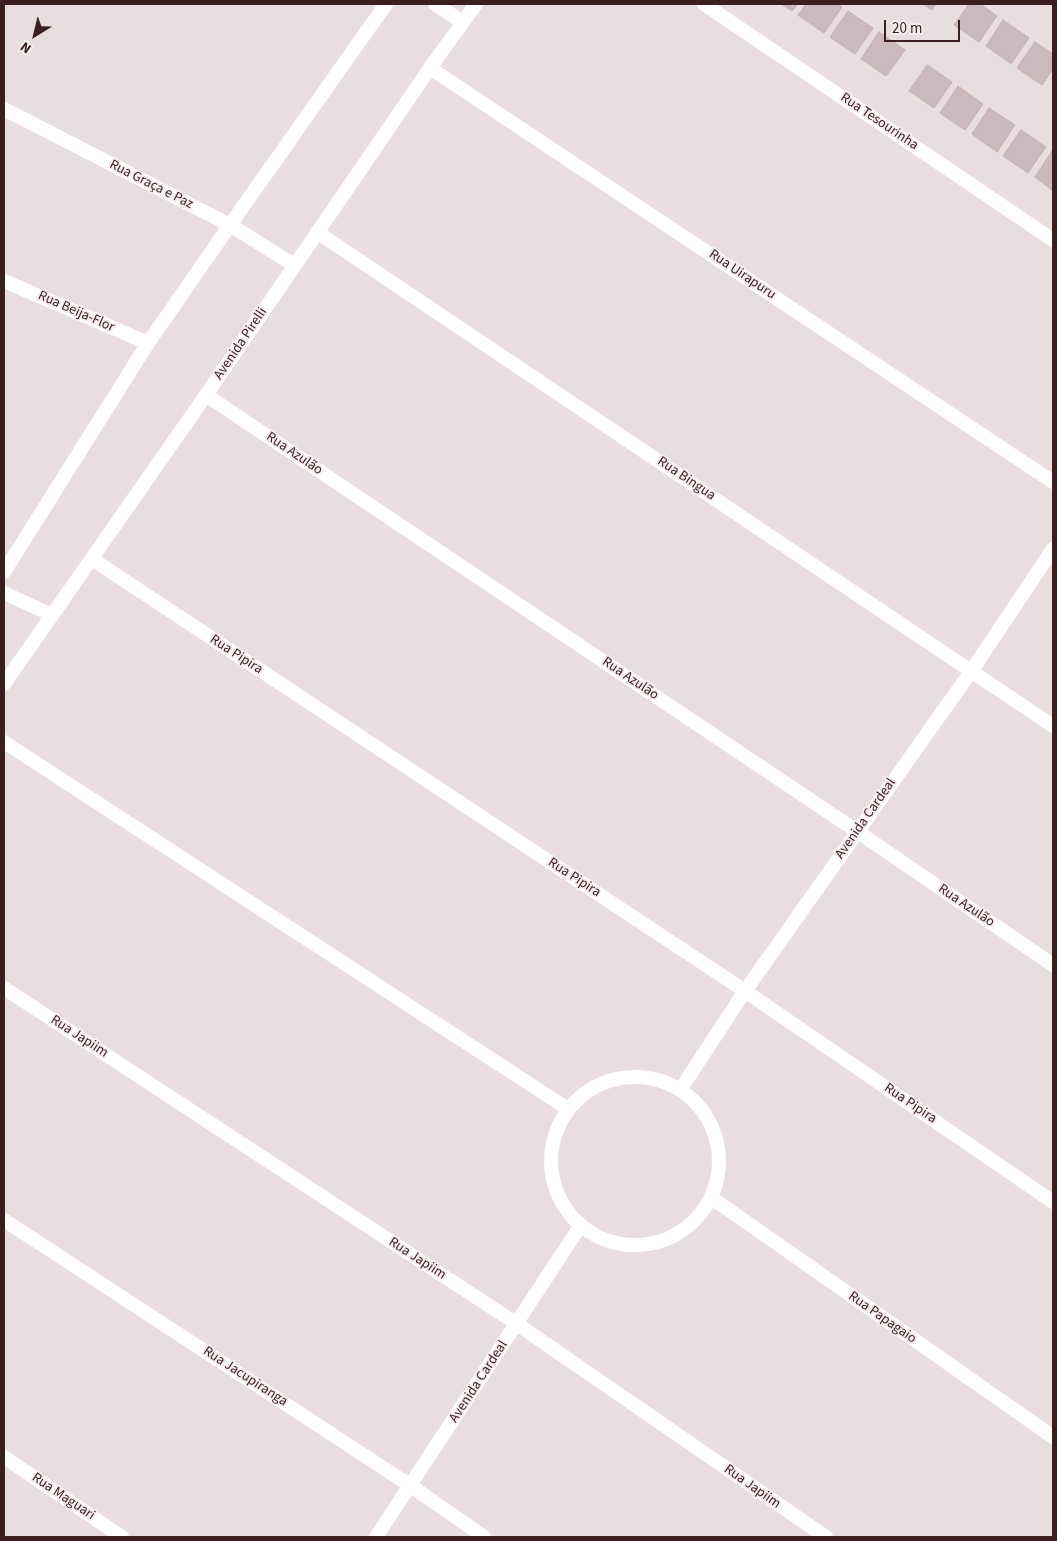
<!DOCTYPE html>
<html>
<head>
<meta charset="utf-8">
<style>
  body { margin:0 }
  #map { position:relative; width:1057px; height:1541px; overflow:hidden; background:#eadde0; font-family:"Source Sans 3",sans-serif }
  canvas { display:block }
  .frame { position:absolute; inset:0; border:5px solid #3b1e1f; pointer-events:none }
  .north { position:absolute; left:10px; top:10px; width:50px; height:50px; -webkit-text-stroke:4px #f7edf0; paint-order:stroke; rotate:216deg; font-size:14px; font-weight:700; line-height:20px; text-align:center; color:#3b1e1f }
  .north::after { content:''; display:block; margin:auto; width:18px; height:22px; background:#3b1e1f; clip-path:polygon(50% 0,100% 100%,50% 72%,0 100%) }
  .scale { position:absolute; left:884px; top:20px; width:76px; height:22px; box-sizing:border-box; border:2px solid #3b1e1f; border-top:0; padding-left:6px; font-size:15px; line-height:18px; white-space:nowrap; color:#3b1e1f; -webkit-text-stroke:4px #f7edf0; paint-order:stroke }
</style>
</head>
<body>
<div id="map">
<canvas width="1057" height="1541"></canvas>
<div class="frame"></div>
<div class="north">N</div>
<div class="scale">20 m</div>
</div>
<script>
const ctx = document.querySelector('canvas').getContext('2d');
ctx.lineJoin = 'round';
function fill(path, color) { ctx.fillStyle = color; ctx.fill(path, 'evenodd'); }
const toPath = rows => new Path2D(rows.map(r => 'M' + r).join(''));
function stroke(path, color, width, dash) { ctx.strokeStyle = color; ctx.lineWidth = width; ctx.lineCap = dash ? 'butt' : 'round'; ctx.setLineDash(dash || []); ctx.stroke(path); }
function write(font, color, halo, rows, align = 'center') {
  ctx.font = font + ' "Source Sans 3",sans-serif'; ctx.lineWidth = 4; ctx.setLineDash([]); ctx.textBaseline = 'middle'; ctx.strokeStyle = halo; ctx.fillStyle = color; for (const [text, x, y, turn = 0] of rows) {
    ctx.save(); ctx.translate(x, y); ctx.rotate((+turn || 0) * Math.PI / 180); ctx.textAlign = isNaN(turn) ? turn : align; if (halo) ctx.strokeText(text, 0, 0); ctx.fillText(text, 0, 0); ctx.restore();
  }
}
const building = toPath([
  [781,4,798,4,792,11,781,4],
  [806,4,838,4,842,7,824,33,798,15,806,4],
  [923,4,936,4,932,10,923,4],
  [969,4,980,4,997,16,979,42,954,25,969,4],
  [848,11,873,28,855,54,830,37,848,11],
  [1003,20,1029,38,1011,64,986,46,1003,20],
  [879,32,905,50,886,76,861,59,879,32],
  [1035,42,1053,54,1053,69,1042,85,1017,68,1035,42],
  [927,65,952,82,934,108,909,91,927,65],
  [958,86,983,104,965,130,940,113,958,86],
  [989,108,1015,125,997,152,972,134,989,108],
  [1021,130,1046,147,1028,173,1003,156,1021,130],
  [1052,151,1053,152,1053,191,1035,177,1052,151]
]);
const minor = toPath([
  [435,4,463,22],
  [704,4,1053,240],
  [430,68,1053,482],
  [4,109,230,225,294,265],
  [317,232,1053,726],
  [4,281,148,343],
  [206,395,858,832,1053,965],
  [92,559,745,991,1053,1202],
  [4,593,52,615],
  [4,742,568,1109],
  [4,988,517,1324,826,1537],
  '551 1161a84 84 0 1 1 168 0a84 84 0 1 1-168 0Z',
  [680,1090,745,991,972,670,1053,549],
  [712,1198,1053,1437],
  [4,1220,411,1486,484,1537],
  [4,1457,122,1537],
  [376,1537,581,1225]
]);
const tertiary = toPath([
  [4,572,148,343,230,225,386,4],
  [4,684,206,395,430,68,476,4]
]);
const streetNames = [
  ["Rua Tesourinha",879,122,34],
  ["Rua Graça e Paz",151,185,27],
  ["Rua Uirapuru",742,275,34],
  ["Rua Beija-Flor",76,312,24],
  ["Avenida Pirelli",241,344,-56],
  ["Rua Azulão",294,454,34],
  ["Rua Bingua",686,479,34],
  ["Rua Pipira",236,655,33],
  ["Rua Azulão",630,679,34],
  ["Avenida Cardeal",866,819,-55],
  ["Rua Pipira",574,878,33],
  ["Rua Azulão",966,906,34],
  ["Rua Japiim",79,1037,33],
  ["Rua Pipira",910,1104,34],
  ["Rua Japiim",417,1259,33],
  ["Rua Papagaio",882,1318,35],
  ["Rua Jacupiranga",245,1377,33],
  ["Avenida Cardeal",479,1382,-57],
  ["Rua Japiim",752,1487,35],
  ["Rua Maguari",63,1497,34]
];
fill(building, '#cbb9bd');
stroke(building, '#c4afb3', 1);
stroke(minor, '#fff', 14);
stroke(tertiary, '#fff', 14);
write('14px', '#3b1e1f', '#f7edf0', streetNames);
</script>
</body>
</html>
